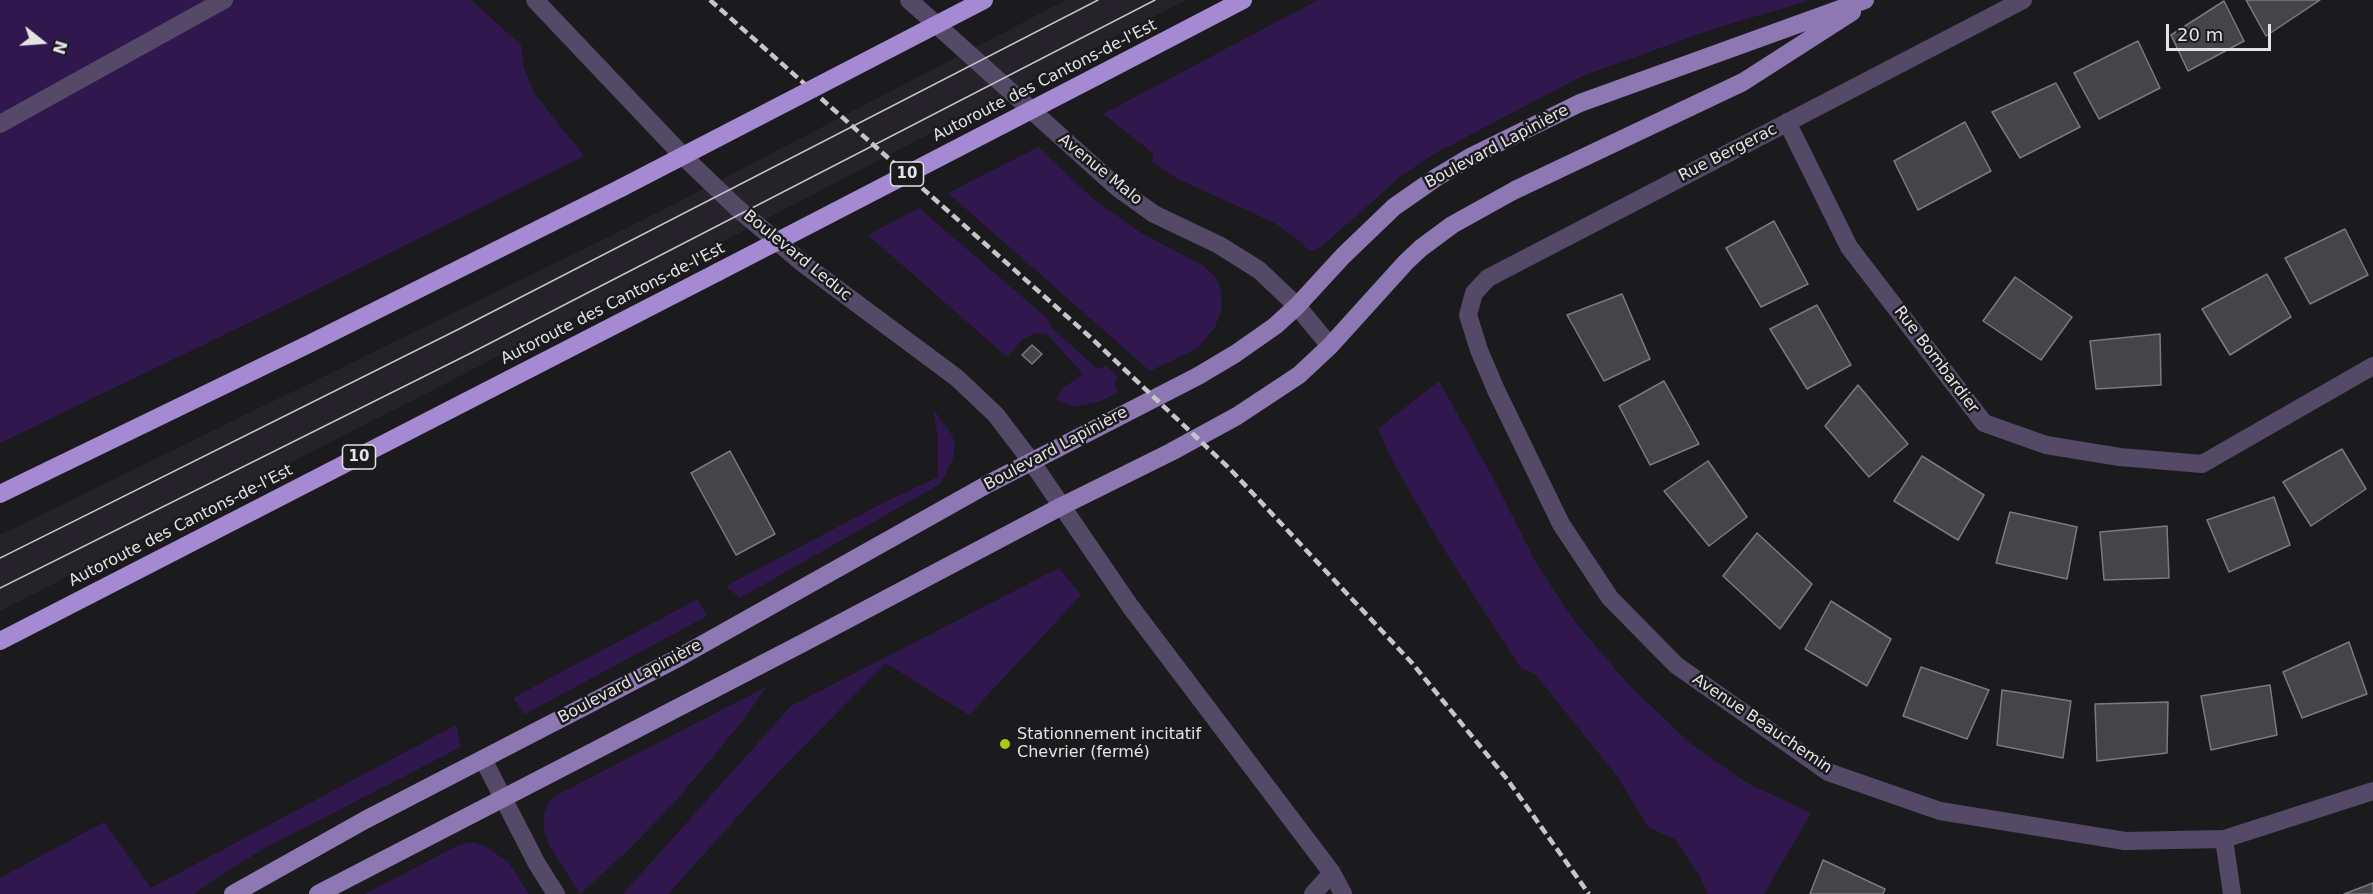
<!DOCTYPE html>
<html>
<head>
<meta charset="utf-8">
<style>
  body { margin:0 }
  #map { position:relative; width:2373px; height:894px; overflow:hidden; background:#1b1b1e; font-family:"DejaVu Sans",sans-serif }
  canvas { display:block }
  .north { position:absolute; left:12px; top:12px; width:60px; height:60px; -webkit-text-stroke:4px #1b1b1e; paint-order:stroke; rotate:107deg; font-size:16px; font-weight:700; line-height:24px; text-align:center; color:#e4e4e6 }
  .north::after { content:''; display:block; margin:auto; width:21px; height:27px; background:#e4e4e6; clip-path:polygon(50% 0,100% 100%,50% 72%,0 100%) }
  .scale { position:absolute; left:2166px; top:24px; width:105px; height:27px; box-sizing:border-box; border:3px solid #e4e4e6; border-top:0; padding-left:8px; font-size:18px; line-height:21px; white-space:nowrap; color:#e4e4e6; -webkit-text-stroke:4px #1b1b1e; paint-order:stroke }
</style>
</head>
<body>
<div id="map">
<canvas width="2373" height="894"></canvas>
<div class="north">N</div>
<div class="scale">20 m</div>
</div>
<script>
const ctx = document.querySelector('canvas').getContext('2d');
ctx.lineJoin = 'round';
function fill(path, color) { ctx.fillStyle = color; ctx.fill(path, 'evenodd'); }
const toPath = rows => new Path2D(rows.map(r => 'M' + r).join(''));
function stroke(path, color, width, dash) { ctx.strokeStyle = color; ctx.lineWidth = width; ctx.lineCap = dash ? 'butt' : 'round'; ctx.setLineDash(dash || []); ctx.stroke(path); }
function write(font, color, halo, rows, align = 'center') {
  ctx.font = font + ' "DejaVu Sans",sans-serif'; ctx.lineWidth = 5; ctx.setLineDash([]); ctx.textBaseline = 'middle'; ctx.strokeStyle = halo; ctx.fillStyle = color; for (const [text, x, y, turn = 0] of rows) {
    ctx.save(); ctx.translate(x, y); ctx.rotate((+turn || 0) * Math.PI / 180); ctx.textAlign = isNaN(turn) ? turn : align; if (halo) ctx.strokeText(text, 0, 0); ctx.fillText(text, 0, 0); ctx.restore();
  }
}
const built = toPath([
  [1066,0,1186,0,697,255,0,611,0,535,653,215]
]);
const green = toPath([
  [0,0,471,0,521,45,524,68,534,93,584,156,269,313,0,443],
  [1318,0,1811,0,1713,29,1582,76,1432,155,1400,177,1321,247,1309,251,1301,242,1273,222,1178,179,1152,162,1154,154,1103,114],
  [1038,147,1092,198,1141,233,1202,265,1216,277,1221,291,1222,308,1215,327,1198,348,1150,371,948,193],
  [919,208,1048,319,1051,327,1097,369,1106,366,1119,378,1114,383,1119,392,1100,401,1075,407,1056,400,1062,389,1083,374,1047,334,1035,333,1023,339,1008,356,1006,356,868,235],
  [1439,381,1493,478,1536,563,1575,622,1629,685,1691,744,1747,783,1811,813,1764,894,1708,894,1701,878,1676,840,1648,827,1617,776,1535,674,1521,668,1438,540,1393,462,1378,429],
  [933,409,952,435,955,446,953,459,940,484,740,598,726,586,881,504,938,477,938,438],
  [1059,568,1081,595,969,715,886,663,777,773,668,894,623,894,791,706],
  [698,599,707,616,525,714,513,698],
  [766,687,744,719,675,802,626,852,580,894,549,845,544,829,544,815,548,804,555,796],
  [456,725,461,747,265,848,221,875,194,894,0,894,0,878,104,822,151,888],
  [472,842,485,846,508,862,529,894,365,894,459,845]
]);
const building = toPath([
  [2246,0,2320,0,2266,36,2246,0],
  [2224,1,2244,41,2188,71,2171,35,2224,1],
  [2138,41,2160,88,2099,119,2074,73,2138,41],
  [2056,83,2080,127,2020,158,1992,112,2056,83],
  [1965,122,1991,171,1918,210,1894,161,1965,122],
  [1774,221,1808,284,1761,307,1726,248,1774,221],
  [2345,229,2368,275,2310,304,2285,258,2345,229],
  [2267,274,2291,317,2230,355,2202,309,2267,274],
  [2015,277,2072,317,2041,360,1983,321,2015,277],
  [1622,294,1650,359,1604,381,1567,315,1622,294],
  [1817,305,1851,365,1807,389,1770,329,1817,305],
  [2160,334,2161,385,2096,389,2090,341,2160,334],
  [1032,345,1042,354,1032,364,1022,355,1032,345],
  [1664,381,1699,444,1650,465,1619,406,1664,381],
  [1858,385,1908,444,1869,477,1825,426,1858,385],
  [2342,449,2366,489,2311,526,2283,482,2342,449],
  [730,451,775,534,736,555,691,473,730,451],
  [1922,456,1984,495,1958,540,1894,501,1922,456],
  [1708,461,1747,517,1709,546,1664,491,1708,461],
  [2274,497,2290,545,2229,572,2207,520,2274,497],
  [2010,512,2077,527,2067,579,1996,563,2010,512],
  [2167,526,2169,578,2104,580,2100,532,2167,526],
  [1757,533,1812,584,1780,629,1723,576,1757,533],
  [1831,601,1891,639,1867,686,1805,649,1831,601],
  [2349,642,2367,694,2302,718,2283,672,2349,642],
  [1921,667,1989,690,1967,739,1903,716,1921,667],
  [2270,685,2277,735,2211,750,2201,696,2270,685],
  [2002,690,2071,701,2063,758,1997,745,2002,690],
  [2168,702,2167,753,2097,761,2095,704,2168,702],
  [1823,860,1885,889,1883,894,1810,894,1823,860],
  [2373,883,2373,894,2344,894,2373,883]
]);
const minor = toPath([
  [535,0,684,157,736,207,805,265,957,378,996,415,1031,461,1130,606,1332,873,1343,894],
  [909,0,1119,189,1154,214,1219,245,1259,270,1297,306,1330,346],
  [2023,0,1488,278,1474,293,1468,315,1479,350,1496,390,1561,524,1610,598,1676,665,1828,772,1940,811,2125,841,2224,839,2373,791],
  [1787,122,1849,247,1984,423,2046,445,2120,457,2202,464,2373,366],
  [0,124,224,0],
  [483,759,537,864,556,894],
  [2224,839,2232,894],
  [1313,894,1332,873]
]);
const major = toPath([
  [233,894,365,820,678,658,988,484,1198,376,1235,354,1275,326,1297,306,1343,256,1394,207,1437,177,1472,156,1580,103,1865,0],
  [318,894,801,644,1062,506,1171,452,1237,416,1299,375,1330,346,1406,262,1421,248,1452,225,1515,190,1743,82,1852,12]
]);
const highway = toPath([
  [1097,76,1243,0],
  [0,494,309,344,621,188],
  [0,641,718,272]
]);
const tram = toPath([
  [0,558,459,329,1098,0],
  [0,588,471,353,1155,0]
]);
const rail = toPath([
  [710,0,1089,336,1229,468,1412,663,1507,779,1589,894]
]);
const highwayBridge = toPath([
  [621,188,984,0],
  [718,272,1097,76]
]);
const markers = [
  [1005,744,6,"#a8c71c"]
];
const shields = [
  [907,174,33],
  [359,457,33]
];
const shieldNames = [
  ["10",907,174],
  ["10",359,457]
];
const streetNames = [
  ["Autoroute des Cantons-de-l'Est",1045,81,-27],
  ["Boulevard Lapinière",1497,147,-28],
  ["Rue Bergerac",1728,153,-27],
  ["Avenue Malo",1100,170,39],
  ["Boulevard Leduc",797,256,39],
  ["Autoroute des Cantons-de-l'Est",613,304,-27],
  ["Rue Bombardier",1936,360,53],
  ["Boulevard Lapinière",1056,449,-28],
  ["Autoroute des Cantons-de-l'Est",181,526,-27],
  ["Boulevard Lapinière",630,682,-28],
  ["Avenue Beauchemin",1762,724,34]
];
const poiNames = [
  ["Stationnement incitatif",1017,735],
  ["Chevrier (fermé)",1017,753]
];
fill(built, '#25222a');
fill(green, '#30184e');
fill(building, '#454448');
stroke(building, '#7b7a7e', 1.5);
stroke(minor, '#544a67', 18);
stroke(major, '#8e78b4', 18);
stroke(highway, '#a58ad3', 18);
stroke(tram, '#c6c6c8', 1.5);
stroke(rail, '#c6c6c8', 4.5, [9, 4.5]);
stroke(highwayBridge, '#a58ad3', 18);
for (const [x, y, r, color] of markers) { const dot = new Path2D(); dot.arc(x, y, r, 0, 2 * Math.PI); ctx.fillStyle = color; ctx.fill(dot); stroke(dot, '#1b1b1e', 2); }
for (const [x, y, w] of shields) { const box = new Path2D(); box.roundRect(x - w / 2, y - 12, w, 24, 4.5); ctx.fillStyle = '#1b1b1e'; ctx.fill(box); stroke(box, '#e4e4e6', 1.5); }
write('bold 15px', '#e4e4e6', null, shieldNames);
write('16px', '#e4e4e6', '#1b1b1e', streetNames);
write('16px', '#e4e4e6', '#1b1b1e', poiNames, 'left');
</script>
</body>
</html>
